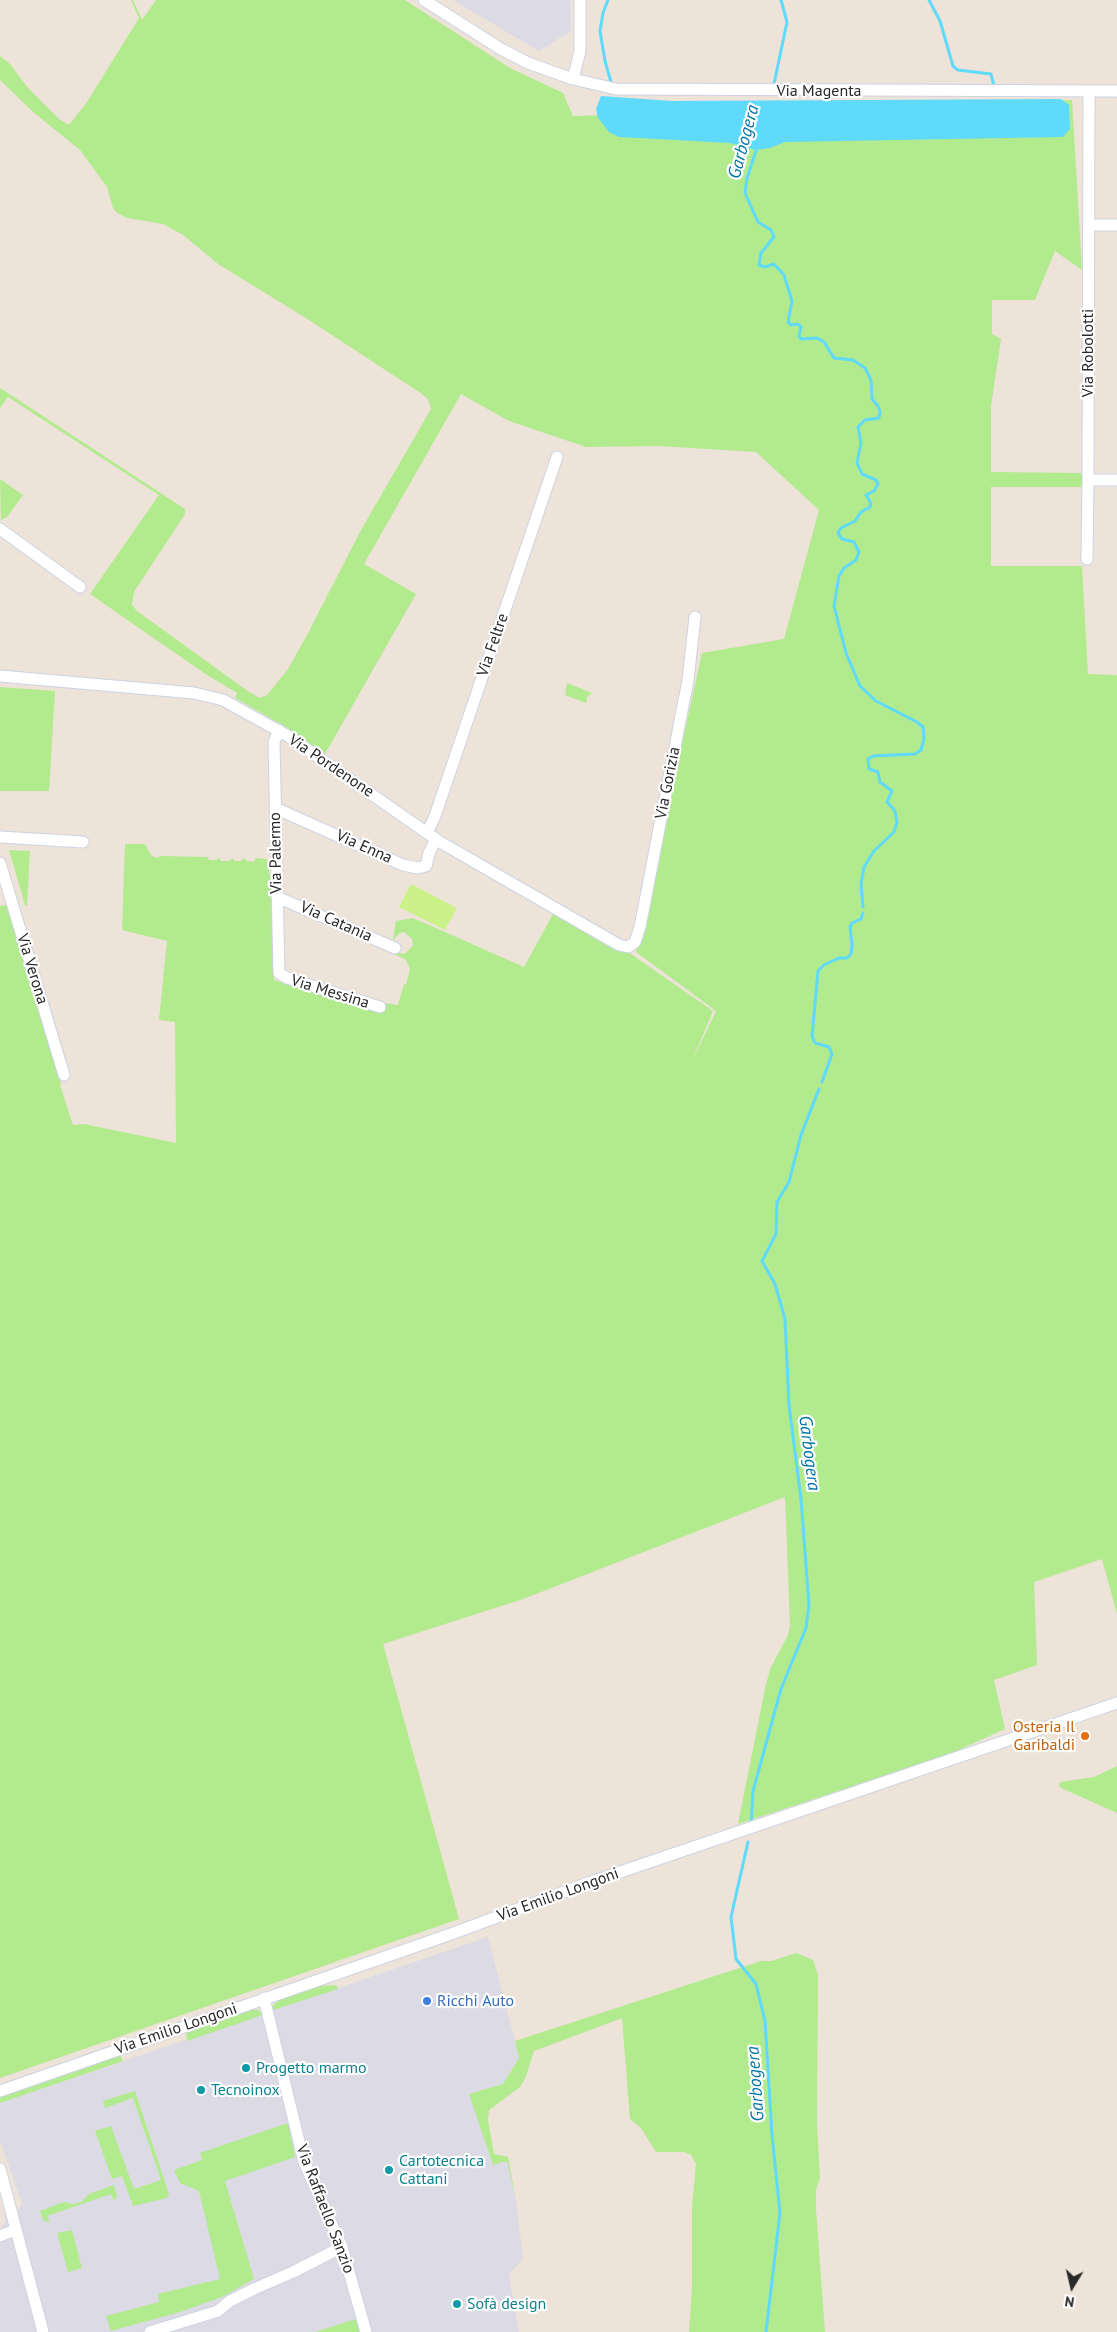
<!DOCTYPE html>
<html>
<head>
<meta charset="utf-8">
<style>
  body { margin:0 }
  #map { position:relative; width:1117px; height:2332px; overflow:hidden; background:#ede3d8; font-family:"PT Sans",sans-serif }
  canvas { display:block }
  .north { position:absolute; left:1047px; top:2262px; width:50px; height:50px; -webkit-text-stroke:4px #fff; paint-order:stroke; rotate:189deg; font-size:14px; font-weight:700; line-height:20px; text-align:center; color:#282828 }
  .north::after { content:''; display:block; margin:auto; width:18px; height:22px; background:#282828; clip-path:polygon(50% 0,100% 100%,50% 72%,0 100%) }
</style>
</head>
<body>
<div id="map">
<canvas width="1117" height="2332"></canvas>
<div class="north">N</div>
</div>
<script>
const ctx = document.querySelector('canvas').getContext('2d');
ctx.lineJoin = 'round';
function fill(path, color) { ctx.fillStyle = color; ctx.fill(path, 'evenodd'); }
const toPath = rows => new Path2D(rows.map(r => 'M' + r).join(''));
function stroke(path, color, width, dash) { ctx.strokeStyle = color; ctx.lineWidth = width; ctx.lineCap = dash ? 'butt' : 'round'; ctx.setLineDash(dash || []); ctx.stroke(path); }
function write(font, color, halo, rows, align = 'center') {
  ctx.font = font + ' "PT Sans",sans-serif'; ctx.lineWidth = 4.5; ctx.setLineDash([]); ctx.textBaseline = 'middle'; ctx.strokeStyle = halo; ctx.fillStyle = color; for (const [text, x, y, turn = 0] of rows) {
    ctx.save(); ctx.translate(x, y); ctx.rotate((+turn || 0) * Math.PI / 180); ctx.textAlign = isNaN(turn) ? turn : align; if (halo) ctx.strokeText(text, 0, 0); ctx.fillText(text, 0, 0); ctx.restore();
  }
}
const industrial = toPath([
  [453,0,570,0,571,31,539,51],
  [488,1937,519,2058,503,2084,469,2094,493,2165,507,2160,516,2201,523,2258,509,2275,519,2332,0,2332,0,2230,6,2221,4,2215,18,2211,22,2204,0,2140,0,2103]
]);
const green = toPath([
  [131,0,133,0,142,20,156,0,405,0,510,68,563,93,573,116,834,110,1072,100,1082,270,1055,251,1035,300,992,300,992,334,1001,339,991,406,991,472,1082,473,1082,487,991,487,991,566,1082,566,1088,674,1117,675,1117,1614,1102,1559,1034,1582,1037,1665,994,1680,1005,1729,943,1757,738,1824,766,1684,771,1667,788,1635,790,1626,785,1497,523,1599,383,1644,459,1919,0,2078,0,906,8,905,30,984,61,1084,60,1085,73,1125,84,1124,176,1143,175,1022,159,1020,167,941,122,930,125,844,145,844,151,855,156,858,161,856,208,857,209,860,217,860,218,857,221,861,229,861,233,858,234,861,241,861,243,858,247,861,254,862,256,858,266,859,269,861,269,874,272,875,274,980,378,1010,383,1003,398,1005,404,984,406,985,410,969,406,960,391,952,405,954,413,945,412,939,404,932,400,933,393,940,396,921,413,918,524,967,553,914,631,954,713,1011,691,1063,716,1011,636,952,702,653,784,639,819,510,756,452,658,446,586,447,509,421,461,394,364,564,416,594,325,754,286,727,235,698,237,693,204,673,90,594,159,495,8,397,0,408,0,388,185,509,185,514,134,592,132,605,137,611,249,692,260,698,267,695,288,669,307,635,361,530,431,409,428,399,422,394,309,320,218,264,183,235,163,224,127,218,117,213,113,208,107,187,80,150,33,112,0,80,0,56,10,64,28,88,59,119,69,125,87,102,139,18],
  [0,479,23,495,7,517,1,520],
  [567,683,592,693,587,697,586,703,565,695],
  [0,687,55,691,49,791,0,791],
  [9,850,30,851,27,906,25,905],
  [1117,1766,1117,1813,1059,1787,1060,1782,1094,1777],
  [796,1953,813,1960,818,1975,817,2124,820,2178,816,2190,816,2209,825,2332,689,2332,692,2286,692,2206,696,2164,691,2155,684,2152,656,2152,641,2128,630,2119,622,2018,534,2051,526,2076,520,2087,489,2110,488,2120,494,2154,508,2157,516,2201,507,2161,493,2165,469,2094,503,2084,519,2058,515,2041,761,1961,772,1961],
  [336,1985,338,1989,273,2010,273,2006,277,2001,318,1986],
  [250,2010,258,2010,263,2015,187,2041,186,2031],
  [120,2055,123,2061,0,2103,0,2096],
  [135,2091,169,2194,167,2198,133,2206,122,2176,112,2179,95,2131,111,2126,134,2189,161,2180,133,2098,105,2108,103,2101],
  [288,2123,295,2157,225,2181,254,2279,222,2297,180,2312,111,2331,106,2316,159,2302,158,2294,220,2279,199,2191,180,2183,174,2170,202,2160,200,2153],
  [114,2185,117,2197,114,2201,111,2194,47,2216,50,2223,43,2220,40,2211,64,2202,73,2204,81,2202,89,2194],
  [72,2230,82,2268,68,2272,57,2233],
  [356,2319,360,2332,315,2332]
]);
const pitch = toPath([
  [411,884,457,908,445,930,399,907]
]);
const water = toPath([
  [601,96,672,101,1061,99,1069,105,1070,129,1063,137,785,142,770,148,756,150,730,143,619,137,609,132,598,118,596,109]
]);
const stream = toPath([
  [608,0,603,13,600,31,605,61,611,82],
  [929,0,940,21,953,66,958,70,991,74,994,86],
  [774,84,787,22,781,0],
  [757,148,747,178,745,193,758,222,771,230,774,237,761,253,759,265,765,267,774,264,784,275,792,301,788,322,791,325,798,324,801,327,799,336,801,339,817,338,824,342,834,358,853,360,865,368,871,380,872,399,878,406,880,412,879,418,865,420,858,427,861,443,857,463,862,474,876,480,878,484,874,491,866,495,871,503,870,507,861,512,855,521,841,528,838,533,842,539,854,542,859,552,856,560,844,568,839,576,834,606,846,653,860,686,876,701,917,722,923,727,924,739,921,750,915,754,873,756,868,759,869,769,878,772,880,782,892,791,887,802,895,811,897,822,894,832,874,851,864,867,861,884,863,907],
  [822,1082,832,1054,829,1047,815,1043,812,1036,818,971,824,965,839,958,847,958,851,954,852,945,850,927,852,923,861,919,863,913],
  [751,1825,753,1791,781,1689,806,1628,809,1605,801,1499,789,1405,785,1319,775,1284,762,1261,776,1234,777,1202,789,1182,801,1135,819,1089],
  [748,1842,731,1917,736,1959,756,1984,765,2021,772,2135,780,2213,766,2332]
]);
const minor = toPath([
  [424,0,501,49,528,63,573,79,616,89,1117,91],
  [573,79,580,51,580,0],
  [1089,91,1088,480,1117,480],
  [1089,225,1117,225],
  [0,529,80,587],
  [1087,559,1088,480],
  [0,676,194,693,223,700,288,736,440,842,619,945,628,947,635,942,640,927,688,680,695,617],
  [279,730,274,742,279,973,287,978,380,1007],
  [275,808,403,865,418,868,426,866,429,853,436,839],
  [427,833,435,816,557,457],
  [0,837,83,842],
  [0,863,64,1075],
  [277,897,395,948],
  [264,1998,304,2162,342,2247,366,2332],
  [0,2091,451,1934,588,1883,1117,1703],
  [0,2169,43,2332],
  [0,2236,15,2230],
  [150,2332,218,2311,230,2301,254,2289,293,2272,342,2247]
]);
const markers = [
  [1085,1736,5,"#e8710a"],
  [427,2001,5,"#3f7fe0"],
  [246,2068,5,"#0f9aa8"],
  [201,2090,5,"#0f9aa8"],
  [389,2170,5,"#0f9aa8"],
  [457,2304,5,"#0f9aa8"]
];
const streetNames = [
  ["Via Magenta",819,91],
  ["Via Robolotti",1088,353,-90],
  ["Via Feltre",493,645,-71],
  ["Via Pordenone",331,766,34],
  ["Via Gorizia",668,783,-79],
  ["Via Enna",364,847,24],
  ["Via Palermo",276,853,-91],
  ["Via Catania",336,922,24],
  ["Via Verona",32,969,73],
  ["Via Messina",330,992,17],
  ["Via Emilio Longoni",558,1895,-20],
  ["Via Emilio Longoni",176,2029,-19],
  ["Via Raffaello Sanzio",325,2209,69]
];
const foodNames = [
  ["Osteria Il",1075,1727],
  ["Garibaldi",1075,1745]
];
const shopNames = [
  ["Ricchi Auto",437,2001]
];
const cultureNames = [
  ["Progetto marmo",256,2068],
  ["Tecnoinox",211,2090],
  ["Cartotecnica",399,2161],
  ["Cattani",399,2179],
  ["Sofà design",467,2304]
];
const waterNames = [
  ["Garbogera",744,142,-75],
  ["Garbogera",809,1453,83],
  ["Garbogera",756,2084,-94]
];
fill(industrial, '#dcdae4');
fill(green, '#b2ea8e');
fill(pitch, '#cbf288');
fill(water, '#5fdafb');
stroke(stream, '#5fdafb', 3);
stroke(minor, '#cdd3e3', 13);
stroke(minor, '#fff', 11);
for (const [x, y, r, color] of markers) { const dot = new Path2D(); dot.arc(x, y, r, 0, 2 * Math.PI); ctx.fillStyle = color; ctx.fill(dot); stroke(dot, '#fff', 2); }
write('16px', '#282828', '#fff', streetNames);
write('16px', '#c56008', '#fff', foodNames, 'right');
write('16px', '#366cbe', '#fff', shopNames, 'left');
write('16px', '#0d838f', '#fff', cultureNames, 'left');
write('italic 18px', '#0075a5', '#fff', waterNames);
</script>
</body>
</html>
